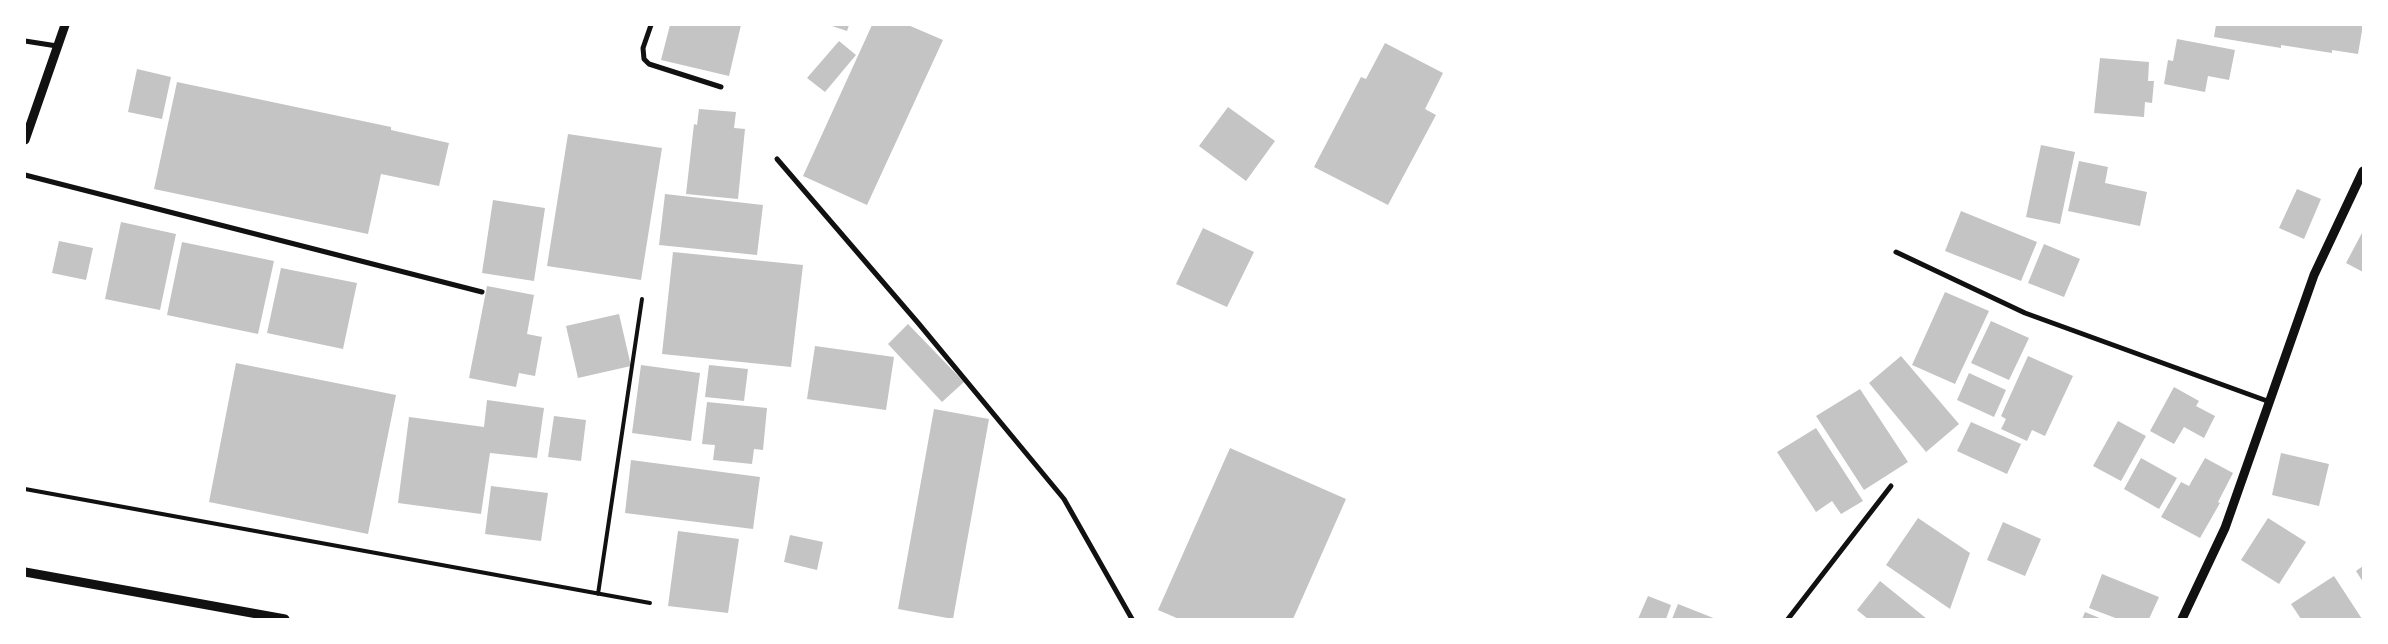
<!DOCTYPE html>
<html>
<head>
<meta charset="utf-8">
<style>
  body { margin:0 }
  #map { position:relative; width:2388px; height:644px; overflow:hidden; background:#fff; font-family:Inter,sans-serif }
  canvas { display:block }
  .frame { position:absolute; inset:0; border:26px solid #fff; pointer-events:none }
</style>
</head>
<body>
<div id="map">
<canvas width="2388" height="644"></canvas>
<div class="frame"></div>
</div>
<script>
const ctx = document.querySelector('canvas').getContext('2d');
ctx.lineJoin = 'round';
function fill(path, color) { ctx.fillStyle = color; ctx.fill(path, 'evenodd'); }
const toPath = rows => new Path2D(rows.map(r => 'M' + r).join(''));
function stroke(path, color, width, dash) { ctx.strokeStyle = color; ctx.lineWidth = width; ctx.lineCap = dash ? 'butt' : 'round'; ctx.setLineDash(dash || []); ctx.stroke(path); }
const building = toPath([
  [670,25,741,25,729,76,661,60],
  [829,25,849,25,847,31],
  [872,25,908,25,943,40,867,205,803,176],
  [2216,25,2363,25,2358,54,2332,50,2332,53,2281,45,2281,48,2214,37],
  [2177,39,2235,50,2229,80,2208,76,2205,92,2164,84,2168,60,2173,61],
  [839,41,856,55,825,92,807,78],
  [1385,43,1443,73,1425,109,1436,115,1388,205,1314,167,1361,77,1366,79],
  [2100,58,2149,62,2148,81,2154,81,2152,103,2145,102,2144,117,2094,113],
  [137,69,171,77,162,119,128,112],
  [177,82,391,127,391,130,449,143,439,186,381,174,368,234,154,189],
  [1228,107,1275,141,1246,181,1199,146],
  [699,109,736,112,734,128,745,129,738,199,686,194,694,124,697,125],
  [568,134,662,148,641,280,547,266],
  [2041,145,2075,152,2060,224,2026,217],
  [2079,161,2108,167,2105,183,2147,192,2140,226,2068,211],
  [2297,189,2321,199,2304,239,2279,228],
  [665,194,763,205,757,255,659,245],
  [493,200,545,208,534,281,482,273],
  [1961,211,2037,242,2021,281,1945,251],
  [121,222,176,234,160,310,105,299],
  [1203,228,1254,252,1227,307,1176,284],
  [2363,231,2363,272,2346,263],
  [59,241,93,248,86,280,52,273],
  [182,242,274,261,258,334,167,315],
  [2044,244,2080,259,2064,297,2028,283],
  [673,252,803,265,791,367,662,354],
  [281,268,357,283,343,349,267,333],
  [487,286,534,295,527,334,542,337,535,376,519,373,516,387,469,378],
  [1945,292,1989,311,1955,384,1912,365],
  [619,314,631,366,578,378,566,326],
  [1991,321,2029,338,2009,380,1971,363],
  [908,324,964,382,942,402,888,344],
  [815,346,894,357,886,410,807,399],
  [1901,356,1959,424,1926,452,1869,383],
  [2028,356,2073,376,2045,436,2032,430,2027,441,2001,429,2006,419,2001,416],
  [236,363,396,395,368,534,209,502],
  [641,365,700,373,691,441,632,433],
  [709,365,748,369,744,401,705,397],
  [1969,373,2006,390,1994,417,1957,400],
  [2174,387,2199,401,2196,406,2215,416,2204,438,2184,427,2174,444,2150,431],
  [1860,389,1908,462,1864,490,1816,416],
  [487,400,544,408,537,458,490,453,481,514,398,503,409,417,484,427],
  [707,402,767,408,763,450,754,449,752,464,713,460,715,445,702,444],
  [934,409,989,419,953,619,898,609],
  [554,416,586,420,581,461,548,457],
  [2118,421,2146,436,2121,481,2093,466],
  [1971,422,2021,444,2007,474,1957,451],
  [1816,428,1863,501,1841,514,1832,501,1816,512,1777,452],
  [1230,448,1346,499,1293,619,1179,619,1158,610],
  [2281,453,2329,464,2319,506,2272,495],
  [2141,458,2177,478,2159,509,2124,489],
  [2205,458,2233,473,2218,502,2220,503,2200,538,2161,517,2181,482,2189,486],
  [631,460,760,477,753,529,625,513],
  [491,486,548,493,541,541,485,534],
  [1918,518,1970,553,1950,609,1886,565],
  [2268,518,2306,542,2279,584,2241,560],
  [2003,522,2041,539,2025,576,1987,560],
  [678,531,739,539,728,613,668,606],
  [790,535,823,542,817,570,784,562],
  [2363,566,2363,582,2356,571],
  [2102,574,2159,597,2149,619,2118,619,2089,608],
  [2334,576,2362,619,2301,619,2291,604],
  [1880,581,1927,619,1868,619,1857,610],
  [1648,596,1671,605,1666,619,1638,619],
  [1678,604,1716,619,1672,619],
  [2085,612,2102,619,2082,619]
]);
const service = toPath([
  [25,489,650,603],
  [598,594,642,299]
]);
const minor = toPath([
  [651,25,643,48,644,59,649,64,721,87],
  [25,41,57,46],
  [777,159,919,324,1064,499,1132,619],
  [25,175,482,292],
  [1896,252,2025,313,2270,402],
  [1788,619,1891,486]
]);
const tertiary = toPath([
  [25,140,65,25],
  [25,572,285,619],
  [2182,619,2225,528,2314,275,2363,171]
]);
fill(building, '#c4c4c4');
stroke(service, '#111', 4);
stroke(minor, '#111', 5);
stroke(tertiary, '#111', 9);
</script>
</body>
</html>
